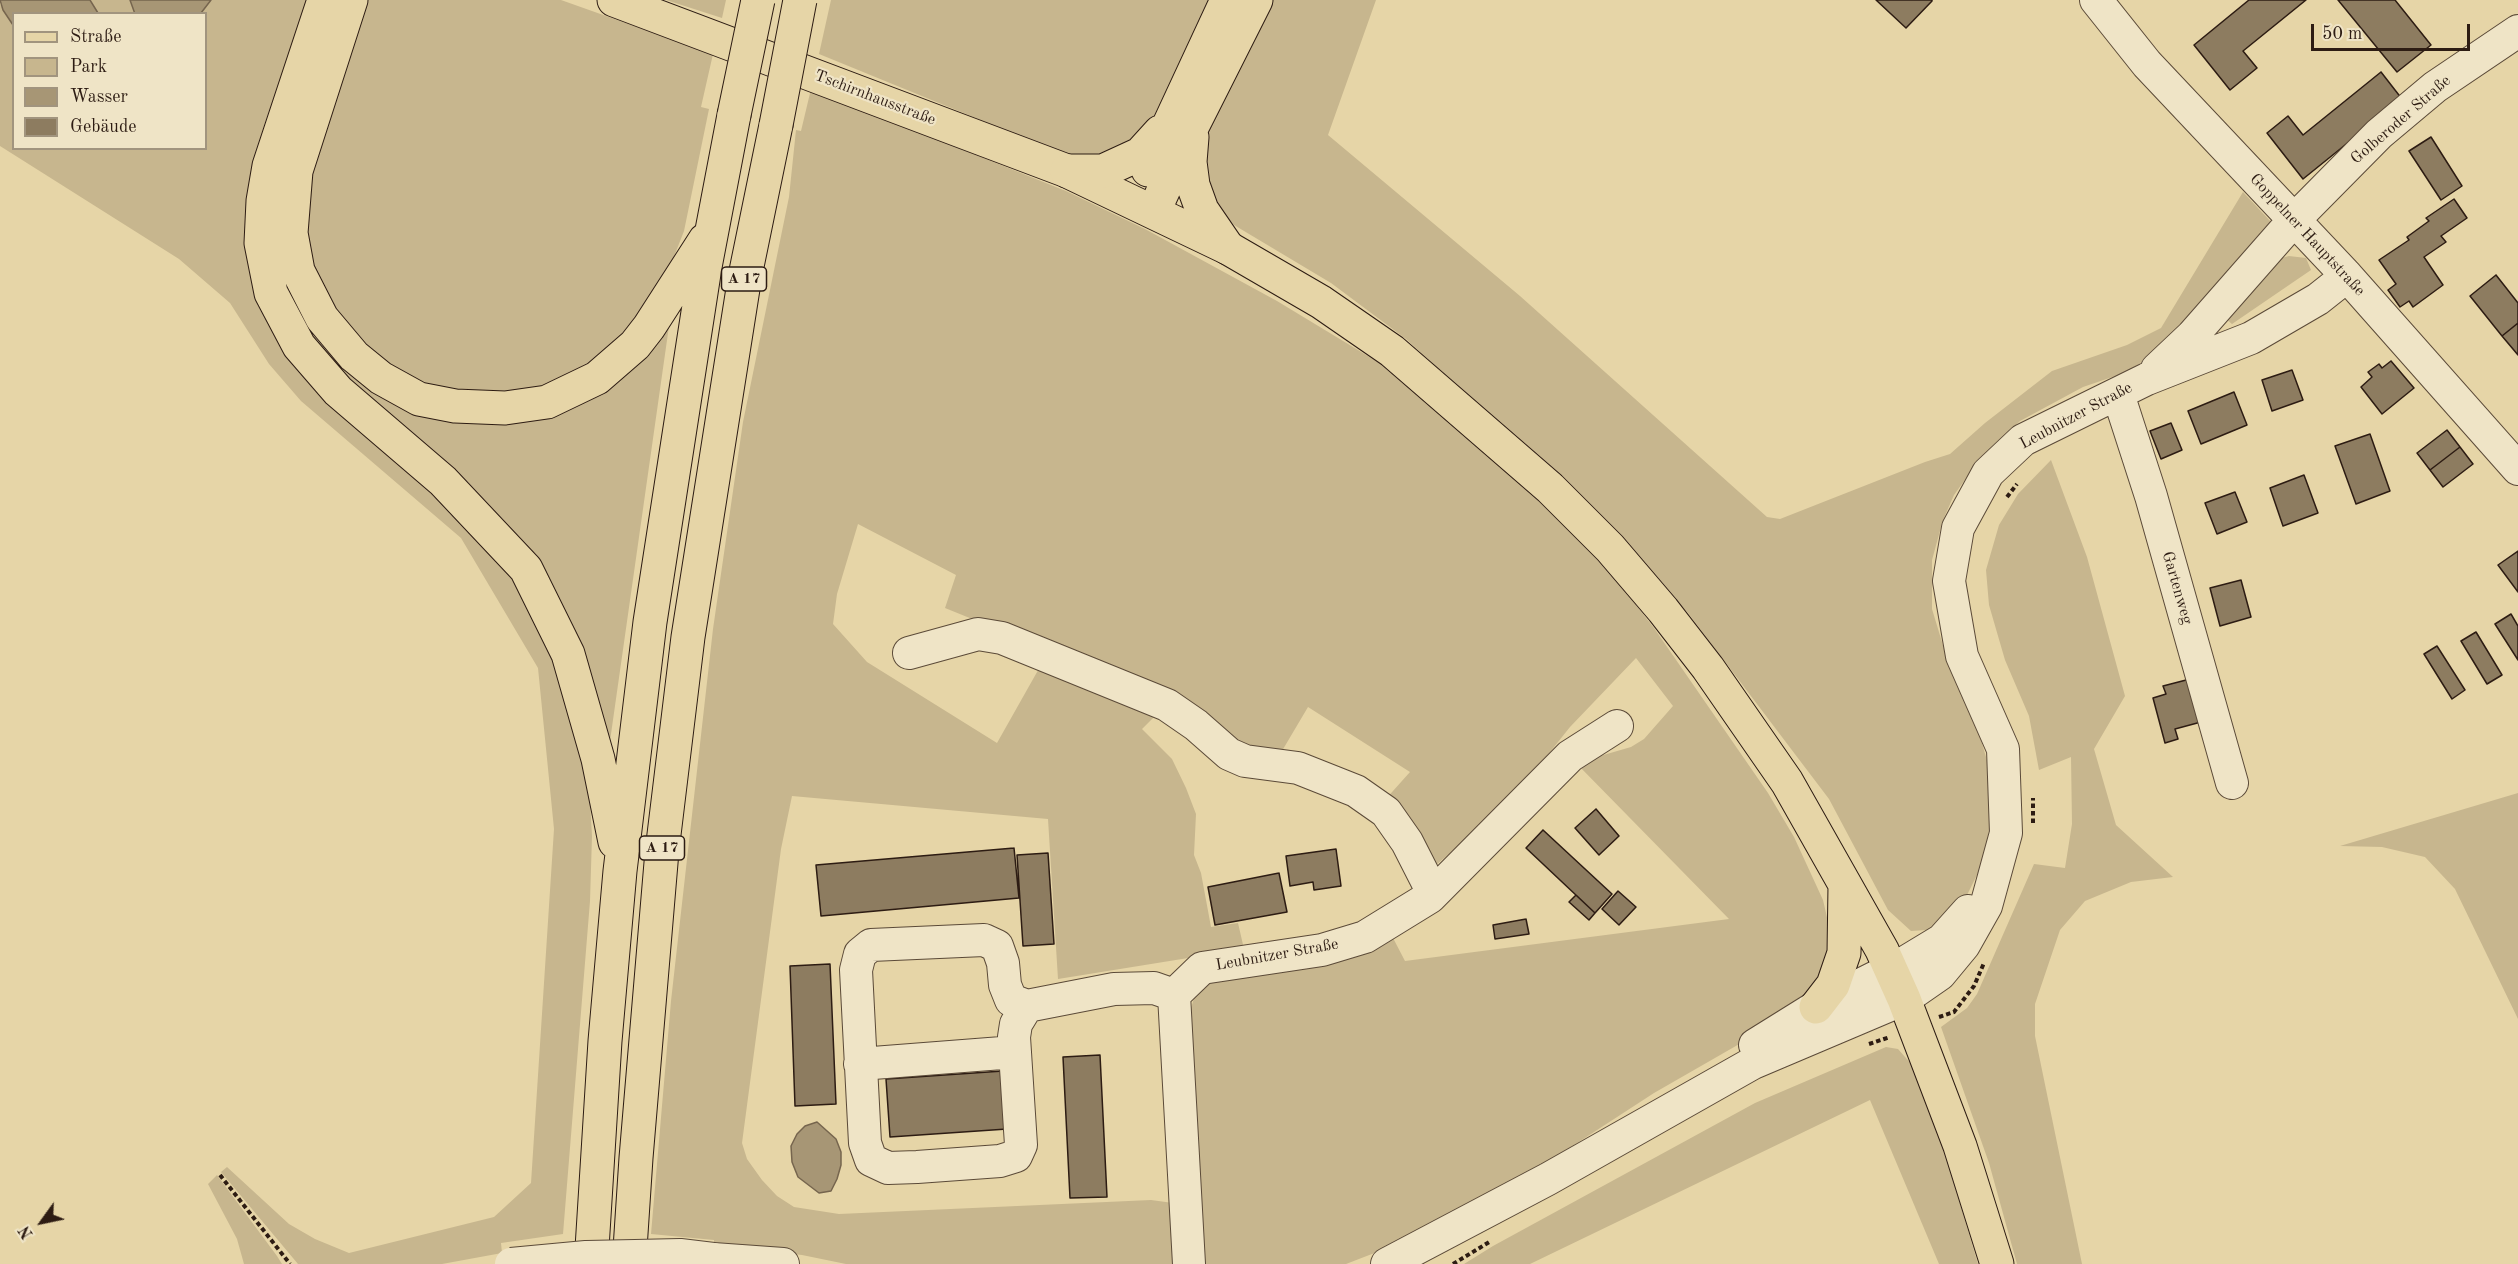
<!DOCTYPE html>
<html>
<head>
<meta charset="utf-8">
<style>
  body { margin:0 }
  #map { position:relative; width:2518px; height:1264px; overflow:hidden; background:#e6d5a7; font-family:"Old Standard TT",serif }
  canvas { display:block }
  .legend { position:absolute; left:12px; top:12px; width:195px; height:138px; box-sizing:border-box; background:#efe4c6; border:2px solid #a1947e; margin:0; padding:8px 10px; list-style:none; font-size:18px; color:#2d1c13 }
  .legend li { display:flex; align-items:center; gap:12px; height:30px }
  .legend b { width:30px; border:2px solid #a1947e }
  .north { position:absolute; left:12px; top:1192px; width:60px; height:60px; -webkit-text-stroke:4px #efe4c6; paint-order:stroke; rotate:237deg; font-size:16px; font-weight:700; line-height:24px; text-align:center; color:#2d1c13 }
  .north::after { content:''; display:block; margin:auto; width:21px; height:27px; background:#2d1c13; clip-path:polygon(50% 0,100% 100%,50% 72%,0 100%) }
  .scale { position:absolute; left:2311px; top:24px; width:159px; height:27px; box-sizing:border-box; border:3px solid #2d1c13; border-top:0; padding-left:8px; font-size:18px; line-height:21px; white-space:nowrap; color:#2d1c13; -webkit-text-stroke:4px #efe4c6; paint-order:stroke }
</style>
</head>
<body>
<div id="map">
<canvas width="2518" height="1264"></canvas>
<ul class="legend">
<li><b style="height:8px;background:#e6d5a7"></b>Straße</li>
<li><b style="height:16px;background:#c7b68e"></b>Park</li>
<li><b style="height:16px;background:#a79675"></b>Wasser</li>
<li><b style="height:16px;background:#8d7c60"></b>Gebäude</li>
</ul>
<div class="north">N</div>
<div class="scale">50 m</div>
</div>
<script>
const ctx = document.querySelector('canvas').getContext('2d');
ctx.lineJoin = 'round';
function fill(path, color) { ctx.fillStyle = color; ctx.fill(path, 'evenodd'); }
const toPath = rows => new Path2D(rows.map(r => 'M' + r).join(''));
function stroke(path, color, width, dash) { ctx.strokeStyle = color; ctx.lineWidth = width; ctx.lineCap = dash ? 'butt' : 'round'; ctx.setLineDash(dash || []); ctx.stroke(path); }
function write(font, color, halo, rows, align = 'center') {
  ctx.font = font + ' "Old Standard TT",serif'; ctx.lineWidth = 4.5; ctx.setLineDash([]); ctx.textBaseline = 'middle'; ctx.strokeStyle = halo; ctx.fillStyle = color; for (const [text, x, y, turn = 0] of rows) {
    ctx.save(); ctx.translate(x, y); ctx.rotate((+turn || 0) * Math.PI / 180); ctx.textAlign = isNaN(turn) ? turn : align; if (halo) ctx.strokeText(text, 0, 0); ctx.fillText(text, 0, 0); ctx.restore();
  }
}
const green = toPath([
  [90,0,130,0,135,13,98,13],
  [211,0,312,0,256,275,501,555,547,631,588,766,592,836,590,901,563,1234,501,1243,502,1253,442,1264,298,1264,221,1172,227,1167,289,1224,315,1239,349,1253,494,1217,531,1183,554,829,538,668,461,538,301,401,269,364,230,303,179,259,0,146,0,4,13,25,14,148,206,148,206,14,201,13],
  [366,0,561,0,713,54,701,107,709,109,684,231,657,300,598,367,506,400,419,385,354,342,305,257,310,157],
  [666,0,726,0,722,18],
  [831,0,1215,0,1149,133,1094,159,1069,154,1010,132,819,54],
  [1268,0,1376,0,1328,135,1520,296,1767,517,1780,519,1925,462,1950,454,1985,423,2052,371,2127,345,2161,328,2243,192,2272,223,2159,350,2127,372,2083,387,2020,421,1979,460,1954,495,1943,520,1932,560,1932,609,1948,662,1977,726,1990,771,1991,821,1982,865,1967,895,1950,916,1927,930,1911,931,1888,910,1829,799,1688,613,1562,482,1406,339,1331,283,1234,225,1212,204,1202,183,1206,122],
  [811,89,1066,191,1145,229,1277,301,1386,367,1542,498,1600,559,1654,628,1768,793,1794,837,1823,900,1832,939,1828,966,1802,1008,1654,1093,1554,1158,1390,1247,1346,1264,1203,1264,1190,1011,1196,992,1209,981,1393,938,1405,961,1729,919,1577,764,1588,757,1600,756,1631,747,1644,739,1673,706,1636,658,1570,727,1542,762,1466,839,1428,872,1384,801,1410,772,1308,707,1279,756,1238,755,1024,640,945,608,956,575,858,524,837,594,833,624,867,662,997,743,1041,665,1157,714,1142,729,1172,759,1186,788,1196,814,1194,855,1201,873,1211,927,1238,923,1244,949,1058,979,1048,819,792,796,781,849,742,1143,747,1159,762,1180,777,1196,794,1207,839,1214,1151,1200,1173,1203,1178,1264,846,1264,802,1255,714,1245,714,1240,651,1234,671,1001,713,629,743,422,789,197,796,130,801,131],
  [282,222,368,381,533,415,671,312,609,748,552,596,325,365,278,276],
  [2289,256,2306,258,2311,270,2232,324,2225,318,2278,259],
  [2051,460,2087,557,2125,696,2094,749,2116,825,2173,877,2131,882,2085,901,2060,930,2035,1004,2035,1036,2082,1264,2017,1264,1989,1163,1941,1027,1967,1008,1977,994,2034,864,2065,868,2072,824,2071,757,2039,770,2029,716,2005,660,1989,605,1986,570,1999,525,2018,494],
  [2518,793,2518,1019,2455,889,2425,857,2382,847,2340,846],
  [1886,1047,1898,1049,1913,1066,1933,1113,1978,1264,1939,1264,1870,1100,1530,1264,1464,1264,1493,1246,1755,1103],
  [217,1175,277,1256,282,1264,244,1264,237,1239,208,1184]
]);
const water = toPath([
  [0,0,90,0,98,13,14,14,13,25,3,10,0,0],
  [130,0,211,0,201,13,135,14,130,0],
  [817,1122,836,1139,841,1152,841,1165,837,1179,831,1191,819,1193,798,1177,792,1162,791,1146,797,1134,805,1126,817,1122]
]);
const building = toPath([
  [1876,0,1932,0,1932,1,1906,28,1876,0],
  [2249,0,2306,0,2243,51,2257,68,2230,90,2194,45,2249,0],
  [2338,0,2395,0,2431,45,2397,72,2338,0],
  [2381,72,2402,99,2303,179,2267,133,2288,116,2303,135,2381,72],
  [2431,137,2462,186,2441,200,2409,151,2431,137],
  [2454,199,2467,218,2441,236,2446,242,2424,257,2443,285,2413,307,2409,301,2400,307,2388,290,2396,284,2379,260,2409,240,2407,237,2429,221,2426,218,2454,199],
  [2496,275,2518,303,2518,323,2502,336,2470,296,2496,275],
  [2518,323,2518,355,2502,336,2518,323],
  [2391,361,2414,388,2382,414,2361,387,2372,377,2368,372,2379,364,2382,368,2391,361],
  [2292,370,2303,400,2272,411,2262,380,2292,370],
  [2234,392,2247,425,2201,444,2188,411,2234,392],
  [2171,423,2182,450,2161,459,2150,431,2171,423],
  [2447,430,2460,447,2430,470,2417,453,2447,430],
  [2370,434,2390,491,2356,504,2335,446,2370,434],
  [2460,447,2473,464,2443,487,2430,470,2460,447],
  [2304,475,2318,513,2283,526,2270,488,2304,475],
  [2235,492,2247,522,2217,534,2205,503,2235,492],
  [2518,551,2518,592,2498,565,2518,551],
  [2241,580,2251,617,2220,626,2210,588,2241,580],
  [2511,614,2518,626,2518,660,2495,624,2511,614],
  [2476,632,2502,675,2487,684,2461,641,2476,632],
  [2437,646,2465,690,2452,699,2424,654,2437,646],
  [2190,679,2201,722,2175,729,2178,739,2165,743,2153,698,2166,694,2163,686,2190,679],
  [1596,809,1619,836,1599,855,1575,828,1596,809],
  [1543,830,1612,894,1595,913,1526,848,1543,830],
  [1014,848,1019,898,821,916,816,865,1014,848],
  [1336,849,1341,886,1314,890,1313,882,1290,886,1286,856,1336,849],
  [1048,853,1054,944,1023,946,1017,855,1048,853],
  [1279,873,1287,912,1215,925,1208,887,1279,873],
  [1618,891,1636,907,1619,925,1602,909,1618,891],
  [1576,895,1595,913,1589,920,1569,902,1576,895],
  [1526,919,1529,934,1495,939,1493,925,1526,919],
  [830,964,836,1104,795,1106,790,966,830,964],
  [1100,1055,1107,1197,1070,1198,1063,1057,1100,1055],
  [1003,1071,1007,1129,890,1137,886,1079,1003,1071]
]);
const path = toPath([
  [2007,497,2017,484],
  [2033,823,2033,798],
  [1939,1017,1954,1012,1974,986,1984,963],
  [1869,1044,1890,1037],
  [220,1175,290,1264],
  [1453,1264,1491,1241]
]);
const minor = toPath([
  [2096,0,2147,64,2347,276,2518,469],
  [2157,369,2192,336,2293,221,2379,134,2435,87,2518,31],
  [2118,394,2151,496,2232,783],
  [909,653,978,634,1002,638,1167,705,1196,725,1229,754,1245,761,1298,768,1356,791,1386,812,1407,842,1433,893],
  [1027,1006,1016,1024,1014,1037,1021,1145,1016,1156,1000,1161,917,1167,888,1168,871,1160,865,1143,856,970,860,954,871,945,984,940,997,946,1003,963,1005,985,1011,1000,1027,1006,1114,989,1154,988,1174,995],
  [1755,1045,1816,1007,1904,963,1942,940,1968,911],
  [860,1064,1015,1052],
  [713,1259,783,1264],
  [1189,1264,1174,995,1202,968,1322,950,1365,937,1430,897,1570,756,1617,726],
  [1387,1264,1548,1179,1753,1063,1904,999,1940,974,1964,945,1986,906,2006,833,2003,749,1962,656,1949,581,1958,528,1988,473,2023,440,2147,379,2251,338,2318,299,2347,276]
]);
const major = toPath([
  [614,0,1067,171,1228,248,1321,302,1392,351,1550,488,1610,548,1663,610,1708,668,1787,782,1882,950,1904,999,1960,1146,1997,1264],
  [1816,1007,1833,985,1844,953,1845,886]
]);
const highway = toPath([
  [324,0,269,166,263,201,261,243,271,293,299,346,338,391,443,481,526,569,568,654,598,759,615,842],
  [351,0,296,171,291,233,298,271,322,318,354,356,381,378,419,399,455,406,505,408,547,402,597,378,635,345,649,327,705,240],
  [1192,137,1190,162,1193,185,1202,210,1228,248],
  [1148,170,1227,0],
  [1067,171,1103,171,1140,154,1160,132],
  [1154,211,1194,123,1256,0],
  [591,1264,605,1041,620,871,650,622,705,267,734,115],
  [629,1264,636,1158,662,851,688,637,745,276,776,125]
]);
const minorBridge = toPath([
  [511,1264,586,1257,635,1256,680,1255,713,1259]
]);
const highwayBridge = toPath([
  [734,115,758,0],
  [776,125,800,0]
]);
const shields = [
  [744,279,45],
  [662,848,45]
];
const shieldNames = [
  ["A 17",744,279],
  ["A 17",662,848]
];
const streetNames = [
  ["Tschirnhausstraße",875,98,21],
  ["Golberoder Straße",2401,120,-41],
  ["Goppelner Hauptstraße",2307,235,47],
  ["Leubnitzer Straße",2076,416,-28],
  ["Gartenweg",2177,588,74],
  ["Leubnitzer Straße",1277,955,-10]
];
fill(green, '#c7b68e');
fill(water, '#a79675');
stroke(water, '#76654e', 1.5);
fill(building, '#8d7c60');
stroke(building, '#2d1c13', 1.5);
stroke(minor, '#5b4a38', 34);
stroke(major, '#2d1c13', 35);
stroke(highway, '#2d1c13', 35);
stroke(path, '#2d1c13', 4, [4.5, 3]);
stroke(minor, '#efe4c6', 32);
stroke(major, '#e6d5a7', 33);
stroke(highway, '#e6d5a7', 33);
stroke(minorBridge, '#5b4a38', 34, []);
stroke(highwayBridge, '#2d1c13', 35, []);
stroke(minorBridge, '#efe4c6', 32);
stroke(highwayBridge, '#e6d5a7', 33);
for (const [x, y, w] of shields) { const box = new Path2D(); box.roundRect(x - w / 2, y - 12, w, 24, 4.5); ctx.fillStyle = '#efe4c6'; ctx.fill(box); stroke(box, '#2d1c13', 1.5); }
write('bold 15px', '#2d1c13', null, shieldNames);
write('16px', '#2d1c13', '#efe4c6', streetNames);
</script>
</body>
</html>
